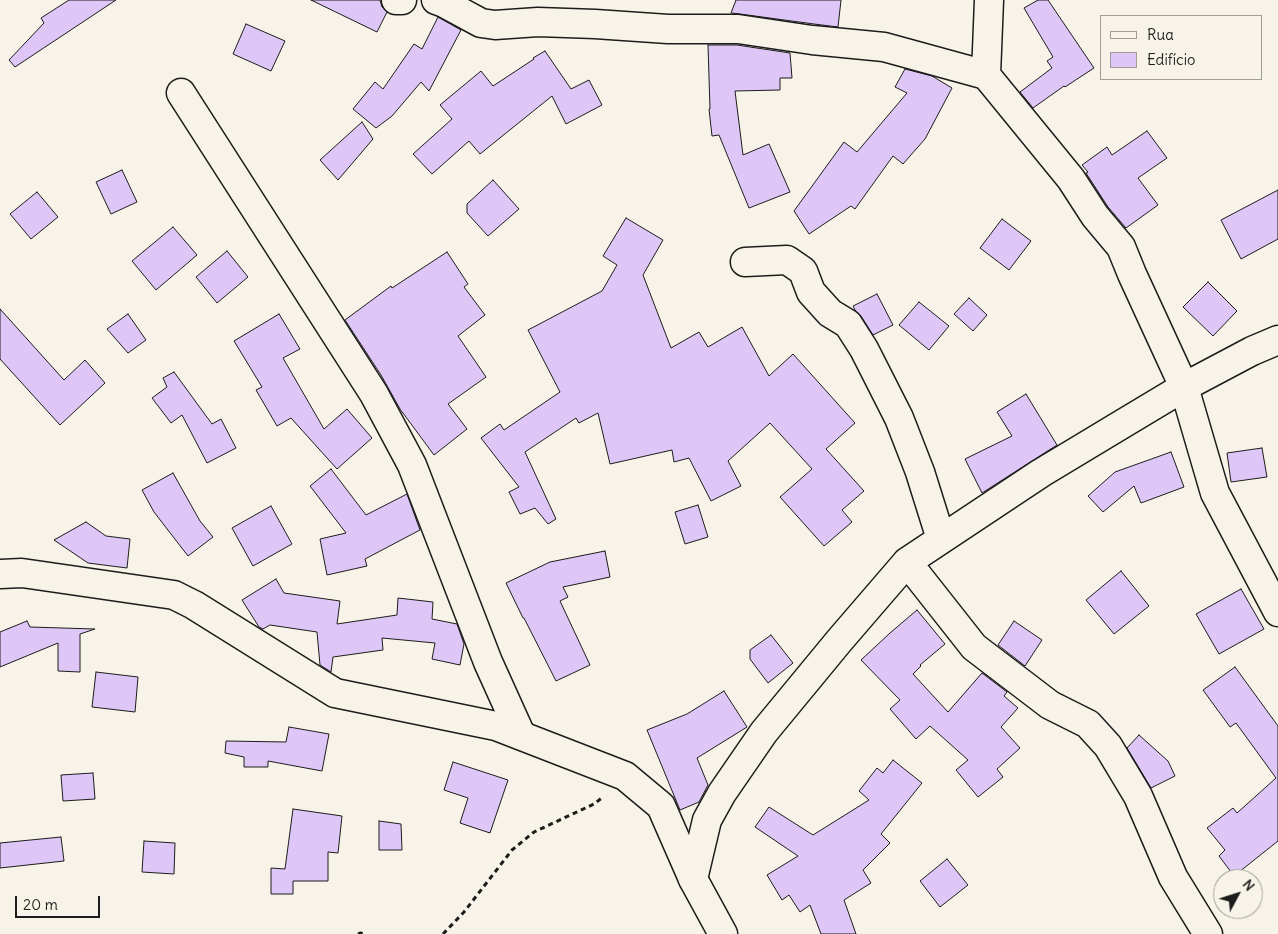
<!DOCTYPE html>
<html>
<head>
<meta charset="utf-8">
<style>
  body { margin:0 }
  #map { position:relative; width:1278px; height:934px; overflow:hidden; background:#f7f3e8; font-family:Delius,sans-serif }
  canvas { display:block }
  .legend { position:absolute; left:1100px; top:15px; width:162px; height:65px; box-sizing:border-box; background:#f7f3e8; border:1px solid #9f9d96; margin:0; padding:6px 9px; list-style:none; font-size:15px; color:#1c1c1c }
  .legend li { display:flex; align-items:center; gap:10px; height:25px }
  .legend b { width:25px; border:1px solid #9f9d96 }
  .north { position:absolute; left:1213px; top:869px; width:50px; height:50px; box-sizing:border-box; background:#f7f3e8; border:1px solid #9f9d96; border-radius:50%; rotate:50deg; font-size:14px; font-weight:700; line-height:20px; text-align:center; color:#1c1c1c }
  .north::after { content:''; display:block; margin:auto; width:18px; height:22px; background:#1c1c1c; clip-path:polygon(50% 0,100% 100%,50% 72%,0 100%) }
  .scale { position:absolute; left:15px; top:896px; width:85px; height:22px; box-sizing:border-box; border:2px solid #1c1c1c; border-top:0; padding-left:6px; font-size:15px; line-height:18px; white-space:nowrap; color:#1c1c1c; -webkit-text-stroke:4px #f7f3e8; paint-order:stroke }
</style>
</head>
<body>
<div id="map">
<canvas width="1278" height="934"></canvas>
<ul class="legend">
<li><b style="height:6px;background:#f7f3e8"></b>Rua</li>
<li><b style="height:14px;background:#dec7f7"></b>Edifício</li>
</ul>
<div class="north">N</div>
<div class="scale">20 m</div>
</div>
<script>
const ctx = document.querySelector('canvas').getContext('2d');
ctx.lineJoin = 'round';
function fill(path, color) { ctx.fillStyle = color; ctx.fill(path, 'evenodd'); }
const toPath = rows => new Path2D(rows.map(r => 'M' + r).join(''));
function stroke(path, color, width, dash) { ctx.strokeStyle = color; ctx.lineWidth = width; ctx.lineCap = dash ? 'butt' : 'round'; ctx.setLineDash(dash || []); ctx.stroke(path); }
const building = toPath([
  [69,0,116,0,15,67,9,60,44,23,41,18,69,0],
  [311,0,380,0,382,7,387,12,377,32,311,0],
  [736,0,841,0,838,27,814,24,740,14,731,13,736,0],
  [1038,0,1048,0,1094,68,1065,87,1064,86,1033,108,1020,92,1052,68,1047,61,1053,57,1024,8,1038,0],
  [438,17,461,30,429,91,421,82,392,116,376,128,353,109,375,82,383,89,414,44,422,49,438,17],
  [246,24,285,41,271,71,233,54,246,24],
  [708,45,737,45,790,53,792,78,780,78,780,90,735,91,743,155,769,144,790,192,749,208,719,135,712,136,709,109,710,109,708,45],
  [545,51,571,89,589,80,602,105,566,124,552,96,480,154,469,141,432,174,413,154,452,119,440,105,481,71,493,86,534,59,533,58,545,51],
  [905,69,932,76,952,88,925,139,903,164,893,156,855,209,851,206,809,234,794,211,844,142,857,152,907,93,895,87,905,69],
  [362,122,373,139,338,180,320,160,362,122],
  [1147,131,1167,158,1138,178,1158,205,1126,228,1108,207,1086,173,1088,172,1082,165,1107,147,1112,155,1147,131],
  [122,170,137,202,111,214,96,182,122,170],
  [493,180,519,209,488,236,467,213,467,204,493,180],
  [1278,190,1278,239,1241,259,1221,220,1278,190],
  [37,192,58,217,31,239,10,214,37,192],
  [626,218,663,240,643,275,671,348,699,332,708,347,742,327,769,376,793,354,855,423,826,449,864,491,842,510,852,522,824,546,780,497,812,469,770,423,728,461,741,486,711,501,689,458,674,462,672,450,610,464,598,413,579,423,576,418,525,452,556,519,548,524,535,508,520,514,509,492,519,487,481,438,500,424,504,430,560,392,528,330,602,291,617,265,603,256,626,218],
  [1002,219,1031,241,1009,270,980,248,1002,219],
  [173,227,197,255,156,290,132,261,173,227],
  [227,251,248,277,217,303,196,277,227,251],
  [447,252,468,284,464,287,485,315,458,336,486,377,448,404,467,429,434,455,400,409,381,375,345,320,391,286,392,288,447,252],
  [1208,282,1237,311,1213,336,1183,307,1208,282],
  [877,294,893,325,873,335,861,316,855,310,853,306,877,294],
  [969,298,987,315,973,331,954,314,969,298],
  [919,302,949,326,929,350,899,325,919,302],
  [0,309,64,380,85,360,105,383,60,425,0,359,0,309],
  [128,314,146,340,128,353,107,329,128,314],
  [279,314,300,349,283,358,324,429,347,409,372,438,337,469,291,418,277,426,256,390,262,387,234,341,279,314],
  [174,372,212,424,221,419,236,448,207,463,182,415,171,423,152,398,167,387,163,378,174,372],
  [1026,394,1057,445,982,493,965,459,1012,436,997,412,1026,394],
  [1262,448,1267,477,1231,482,1227,453,1262,448],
  [1171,452,1184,487,1141,503,1134,486,1103,512,1088,496,1115,472,1171,452],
  [331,469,366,515,407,494,420,530,365,559,367,566,327,575,320,539,346,533,310,486,331,469],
  [173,473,200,521,213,537,188,556,154,512,142,490,173,473],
  [698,505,708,537,685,544,675,512,698,505],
  [271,506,292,544,253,566,232,528,271,506],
  [86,522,106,536,130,539,127,568,88,563,54,540,86,522],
  [605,551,610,577,563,587,568,597,560,601,590,665,556,681,524,618,523,618,506,583,550,562,605,551],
  [1121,571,1149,606,1114,634,1086,600,1121,571],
  [276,579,284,593,340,601,337,624,397,615,398,598,433,602,432,619,457,624,464,644,460,665,432,659,435,643,382,638,383,650,333,657,331,672,320,665,317,632,270,625,263,629,259,627,242,600,276,579],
  [1241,589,1264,629,1219,654,1196,614,1241,589],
  [917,610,945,644,920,665,921,666,913,674,948,712,982,673,1007,692,1004,696,1018,708,1001,727,1020,748,997,769,1003,777,978,797,956,770,968,760,930,726,916,739,890,709,900,700,861,660,890,633,917,610],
  [27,621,30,627,95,629,80,634,80,672,58,671,58,643,0,667,0,632,27,621],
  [1014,621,1042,640,1025,666,998,645,1014,621],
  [771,635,793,663,768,683,750,659,750,650,771,635],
  [1235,667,1278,726,1278,841,1234,876,1219,856,1225,850,1207,828,1233,808,1237,813,1276,778,1236,723,1230,727,1203,690,1235,667],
  [96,672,138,677,135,712,92,707,96,672],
  [724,691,747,727,697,758,708,785,699,802,680,810,647,730,687,714,724,691],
  [289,727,329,734,322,771,268,761,268,767,244,767,244,757,225,753,226,741,286,742,289,727],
  [1139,735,1168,761,1175,776,1151,788,1127,748,1139,735],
  [893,760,922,783,881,834,890,843,863,870,871,883,844,900,856,934,821,934,810,905,800,912,789,895,782,900,767,875,798,856,755,827,769,807,813,835,869,800,859,791,877,768,883,773,893,760],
  [453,762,508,780,490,833,460,823,468,798,444,790,453,762],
  [93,773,95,799,63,801,61,775,93,773],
  [293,809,342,816,338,853,328,852,328,881,293,881,293,894,271,894,271,868,285,869,293,809],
  [379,821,401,824,402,850,379,850,379,821],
  [61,837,64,861,0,868,0,843,61,837],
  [144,841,175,843,174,874,142,872,144,841],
  [947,859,968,885,940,907,920,881,947,859]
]);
const path = toPath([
  [358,934,360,933,365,934],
  [443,934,464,912,512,850,534,832,594,804,603,797]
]);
const street = toPath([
  [396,0,402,0],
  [436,0,444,3,481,23,495,25,538,22,595,24,668,29,738,29,812,40,884,47,986,75,1071,179,1095,216,1121,247,1132,274,1184,387,1215,493,1278,612],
  [986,75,989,0],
  [181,93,374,394,412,465,488,662,521,735],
  [745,262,787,260,803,271,811,292,830,313,848,324,864,349,899,418,920,472,941,539],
  [907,562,974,647,1050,705,1088,724,1108,746,1138,796,1173,877,1208,934],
  [693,879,707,820,722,793,764,732,839,641,907,562,1041,473,1124,423,1184,387,1252,351,1278,340]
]);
const secondary = toPath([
  [0,574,22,573,174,595,194,605,335,693,496,726,625,776,661,806,693,879,723,934]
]);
fill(building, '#dec7f7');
stroke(building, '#1c1c1c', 1);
stroke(street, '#1c1c1c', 31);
stroke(secondary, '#1c1c1c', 31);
stroke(path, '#1c1c1c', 3, [5, 4]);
stroke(street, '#f7f3e8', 28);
stroke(secondary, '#f7f3e8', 28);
</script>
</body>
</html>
